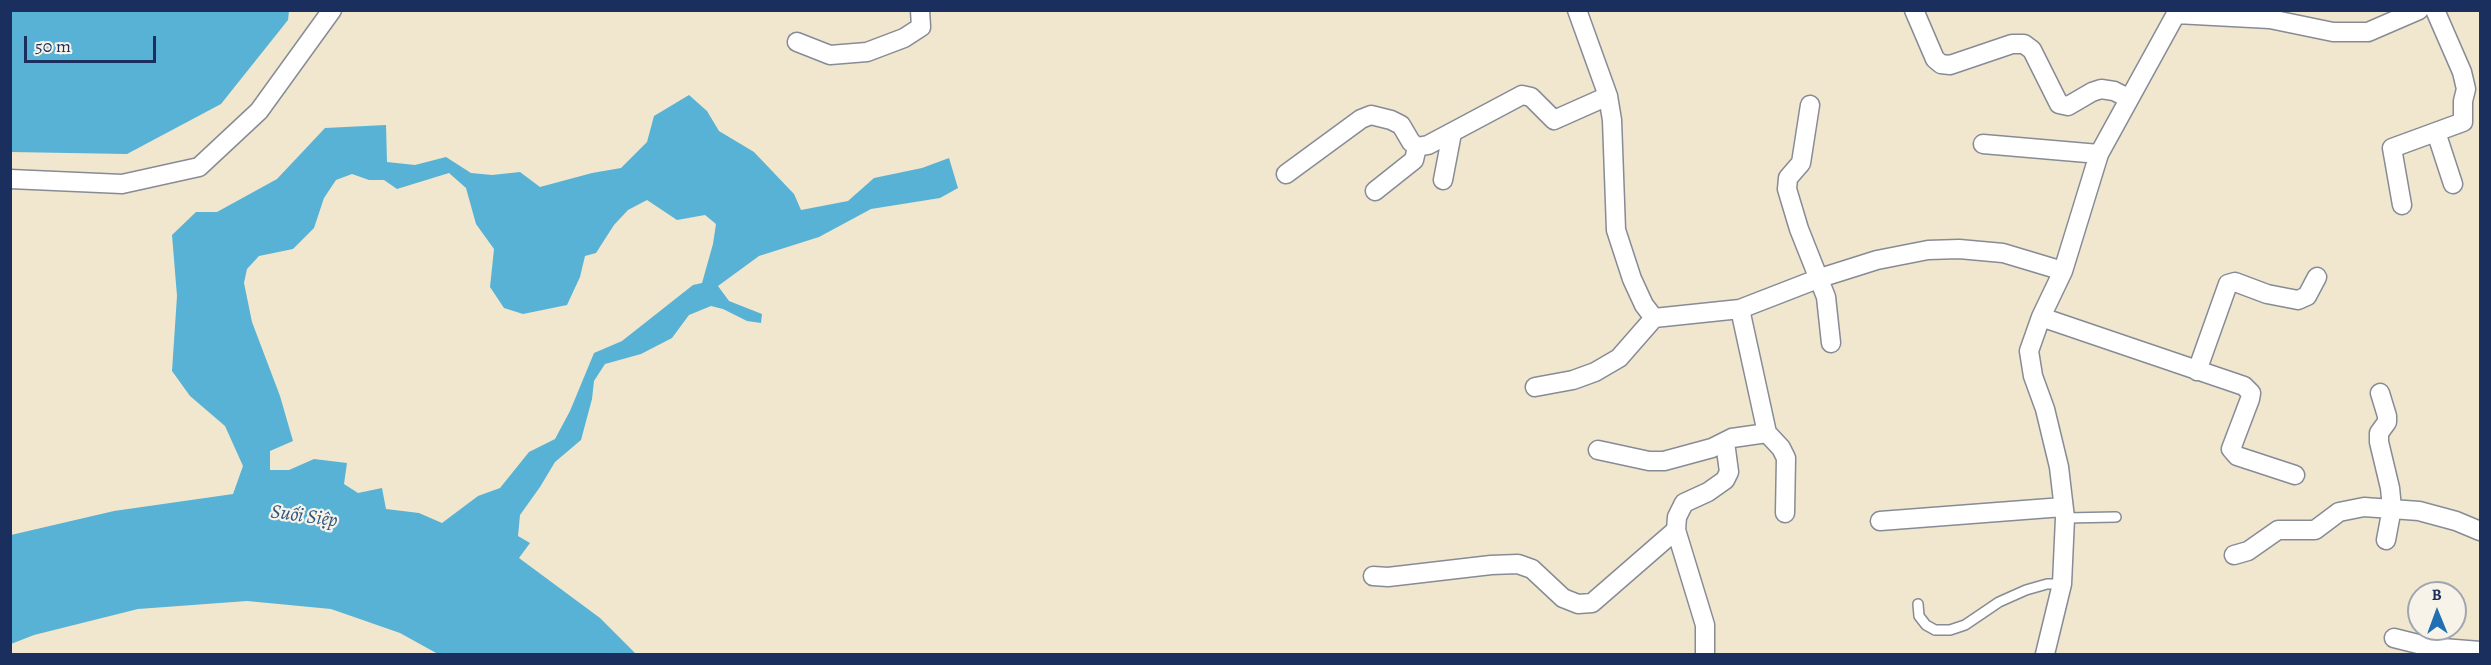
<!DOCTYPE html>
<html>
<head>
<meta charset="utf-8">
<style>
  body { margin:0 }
  #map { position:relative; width:2491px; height:665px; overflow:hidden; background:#f0e7ce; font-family:Alegreya,serif }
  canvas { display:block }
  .frame { position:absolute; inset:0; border:12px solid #1b2f5e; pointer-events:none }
  .north { position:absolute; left:2407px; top:581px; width:60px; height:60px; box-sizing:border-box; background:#f7f3e8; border:2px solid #9fa5b1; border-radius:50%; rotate:359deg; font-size:16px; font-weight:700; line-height:24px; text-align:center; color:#1b2f5e }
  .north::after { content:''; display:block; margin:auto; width:21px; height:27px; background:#1f6fb2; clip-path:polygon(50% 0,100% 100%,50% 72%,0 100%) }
  .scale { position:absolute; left:24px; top:36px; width:132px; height:27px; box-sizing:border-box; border:3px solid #1b2f5e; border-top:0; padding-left:8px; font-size:18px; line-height:21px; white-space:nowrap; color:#1b2f5e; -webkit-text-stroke:4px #f7f3e8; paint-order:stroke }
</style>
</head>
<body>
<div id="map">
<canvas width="2491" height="665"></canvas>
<div class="frame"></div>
<div class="north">B</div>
<div class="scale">50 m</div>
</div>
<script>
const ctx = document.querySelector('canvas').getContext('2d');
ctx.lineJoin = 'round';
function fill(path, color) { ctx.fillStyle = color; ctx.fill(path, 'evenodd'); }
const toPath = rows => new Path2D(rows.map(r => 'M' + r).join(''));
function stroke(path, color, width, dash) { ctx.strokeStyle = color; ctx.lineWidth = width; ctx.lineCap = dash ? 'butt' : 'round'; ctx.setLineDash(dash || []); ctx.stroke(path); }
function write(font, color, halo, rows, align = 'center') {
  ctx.font = font + ' Alegreya,serif'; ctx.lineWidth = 4.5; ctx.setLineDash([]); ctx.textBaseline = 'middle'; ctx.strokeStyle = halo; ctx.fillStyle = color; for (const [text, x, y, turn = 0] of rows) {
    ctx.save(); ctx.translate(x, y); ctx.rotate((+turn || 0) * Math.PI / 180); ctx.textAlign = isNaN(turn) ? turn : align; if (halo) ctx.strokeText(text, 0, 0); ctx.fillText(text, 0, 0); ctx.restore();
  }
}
const water = toPath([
  [11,10,289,10,289,11,288,20,221,104,127,154,11,152],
  [689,95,707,111,719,131,754,152,794,194,801,210,848,201,874,178,922,168,949,158,958,188,940,198,871,209,819,237,759,256,718,286,729,301,762,314,761,323,747,321,723,309,711,306,689,315,672,338,641,354,605,364,594,381,592,399,581,440,555,462,540,487,520,515,518,536,530,543,519,558,600,618,636,654,438,654,400,633,331,609,247,601,138,609,34,635,11,644,11,535,114,511,233,494,243,466,225,426,190,396,172,371,177,296,172,235,196,212,217,212,277,179,325,128,386,125,387,162,415,165,446,157,471,173,492,175,520,172,540,187,592,173,621,168,647,142,654,116],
  [449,173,466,188,476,224,494,249,490,287,504,308,523,314,567,305,580,277,585,256,596,253,614,225,628,210,647,200,677,220,705,215,716,224,713,244,702,283,693,285,622,341,594,353,570,411,555,439,529,452,500,488,478,496,442,523,419,513,386,509,382,488,358,493,344,484,347,463,314,459,289,470,270,470,270,451,293,441,280,396,252,322,244,283,247,269,259,256,293,249,314,228,324,198,336,180,352,174,369,180,384,180,397,189]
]);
const service = toPath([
  [2065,518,2116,517],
  [1918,604,1919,616,1926,625,1935,630,1950,630,1965,625,1999,602,2026,590,2047,584,2062,584]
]);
const minor = toPath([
  [1577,10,1608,96,1612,120,1616,230,1632,279,1644,305,1654,318],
  [1914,10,1935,59,1941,64,1950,65,2012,44,2024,44,2032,50,2059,104,2068,106,2092,92,2101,89,2114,91,2128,98],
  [2176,14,2270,19,2333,32,2368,32,2419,10],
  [797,42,830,55,867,52,904,38,921,27,920,10],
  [1810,105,1801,163,1788,178,1787,189,1799,229,1826,297,1831,343],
  [2436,132,2453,184],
  [1983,144,2099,154],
  [1286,174,1361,119,1371,115,1391,120,1401,125,1411,142,1417,147,1428,145,1522,95,1531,97,1554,120,1608,96],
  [10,179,122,184,199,167,259,111,332,10],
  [1443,180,1452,133],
  [1375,191,1414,160,1417,147],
  [2402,205,2392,148,2463,122,2463,101,2466,89,2462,72,2435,10],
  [1740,309,1767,433,1781,448,1786,458,1785,513],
  [2041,317,2244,386,2251,393,2250,399,2231,449,2237,456,2295,475],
  [2197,371,2228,284,2235,282,2267,294,2298,300,2307,296,2317,277],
  [1535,387,1573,380,1595,372,1619,358,1654,318,1740,309,1820,278,1877,260,1928,250,1959,249,2003,253,2063,271],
  [2380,393,2387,416,2387,422,2379,433,2379,442,2390,488,2392,508,2386,540],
  [1598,450,1649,461,1664,461,1712,448,1732,438,1767,433],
  [1880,521,2063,507],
  [2234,555,2248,551,2278,530,2315,530,2339,512,2364,507,2419,511,2456,521,2480,531],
  [1373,576,1388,577,1491,565,1518,564,1532,569,1563,598,1578,604,1592,603,1676,530],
  [2394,638,2430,647,2480,651],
  [1705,654,1705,625,1676,530,1677,517,1684,503,1708,492,1725,480,1729,472,1725,442],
  [2045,654,2062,584,2065,518,2059,467,2045,409,2033,376,2029,351,2041,317,2063,271,2099,154,2176,14]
]);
const waterNames = [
  ["Suối Siệp",304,517,8]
];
fill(water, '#58b2d5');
stroke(service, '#868b96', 12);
stroke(minor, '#868b96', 21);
stroke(service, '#fff', 9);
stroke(minor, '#fff', 18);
write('italic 20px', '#2d5682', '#f7f3e8', waterNames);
</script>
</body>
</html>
